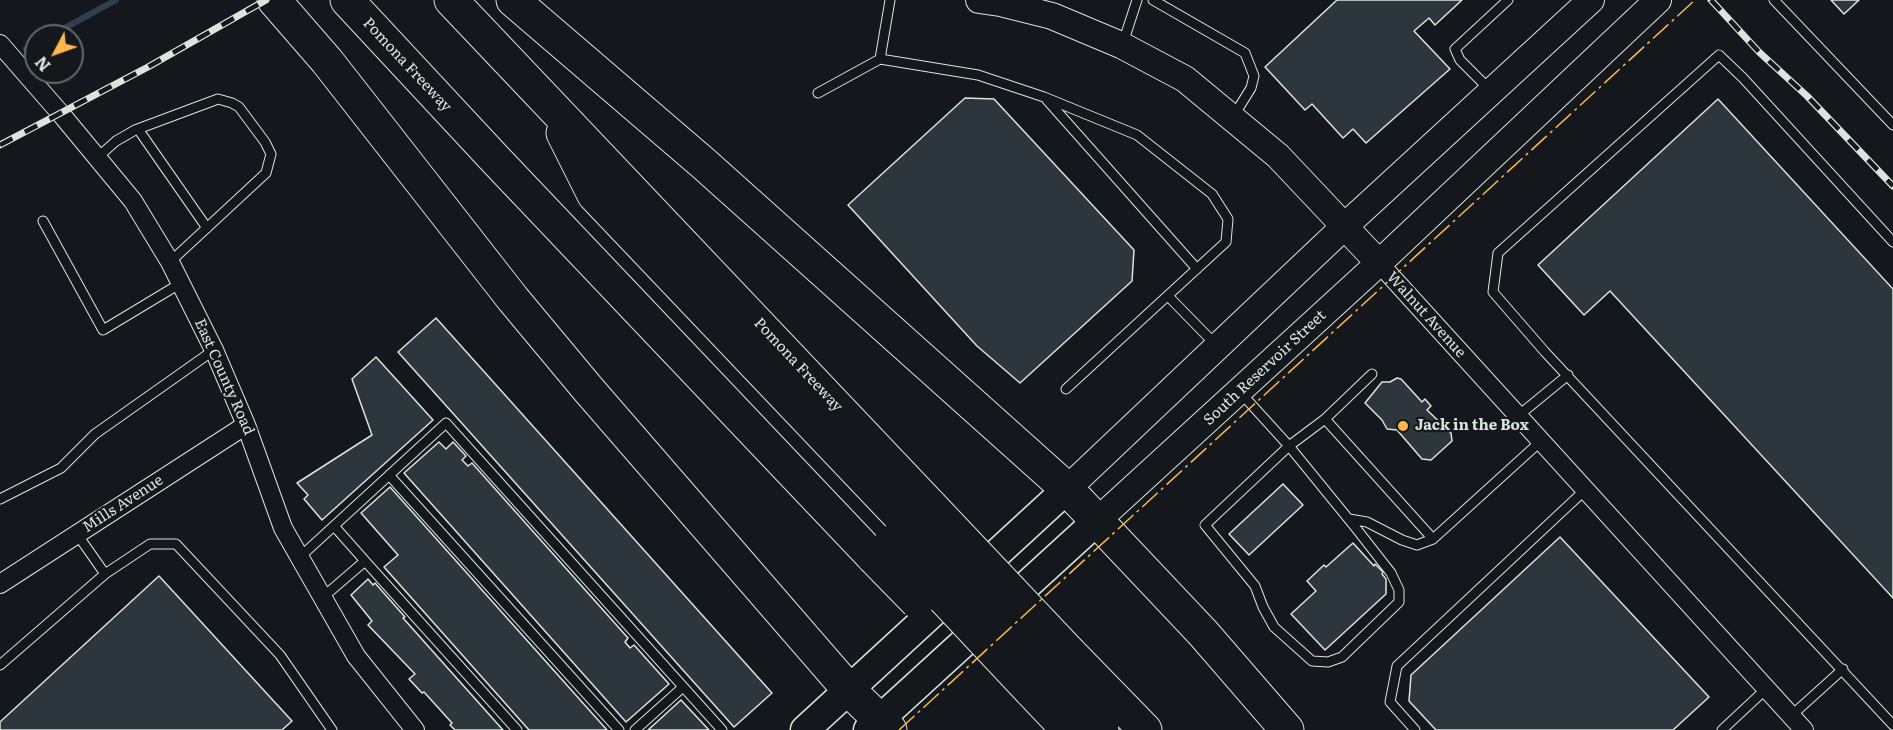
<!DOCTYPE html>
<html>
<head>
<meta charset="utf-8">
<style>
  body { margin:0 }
  #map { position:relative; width:1893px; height:730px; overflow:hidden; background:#14181c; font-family:Literata,serif }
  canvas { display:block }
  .north { position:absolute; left:24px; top:24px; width:60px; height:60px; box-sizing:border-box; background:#14181c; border:2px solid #626a69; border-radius:50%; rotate:229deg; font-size:16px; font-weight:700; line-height:24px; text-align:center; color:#d8e6dc }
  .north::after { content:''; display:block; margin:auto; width:21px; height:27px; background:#ffb74d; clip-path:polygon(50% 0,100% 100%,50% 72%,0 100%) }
</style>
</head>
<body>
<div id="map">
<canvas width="1893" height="730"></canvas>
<div class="north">N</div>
</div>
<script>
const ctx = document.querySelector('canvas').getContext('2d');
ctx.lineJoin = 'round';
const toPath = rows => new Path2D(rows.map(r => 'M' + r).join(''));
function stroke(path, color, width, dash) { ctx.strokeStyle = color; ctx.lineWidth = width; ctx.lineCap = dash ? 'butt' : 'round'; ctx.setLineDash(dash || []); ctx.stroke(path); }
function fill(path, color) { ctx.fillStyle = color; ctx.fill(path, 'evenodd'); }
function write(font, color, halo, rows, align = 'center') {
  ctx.font = font + ' Literata,serif'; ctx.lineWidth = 4.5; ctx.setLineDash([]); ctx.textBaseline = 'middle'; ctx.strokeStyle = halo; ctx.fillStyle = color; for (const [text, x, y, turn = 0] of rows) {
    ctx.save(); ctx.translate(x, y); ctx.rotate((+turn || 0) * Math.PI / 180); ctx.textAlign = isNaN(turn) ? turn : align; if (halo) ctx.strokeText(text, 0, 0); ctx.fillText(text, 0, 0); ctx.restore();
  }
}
const stream = toPath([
  [50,36,116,0],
  [26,49,36,44]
]);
const building = toPath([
  [1337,0,1462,0,1435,25,1429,18,1414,31,1450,69,1366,143,1353,129,1343,138,1312,104,1305,110,1265,67,1337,0],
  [1831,0,1859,0,1844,14,1831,0],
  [965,98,994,99,1134,250,1132,281,1020,383,977,346,848,205,965,98],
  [1718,99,1893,289,1893,598,1610,291,1584,315,1538,265,1718,99],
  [436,318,772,693,734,727,398,352,436,318],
  [376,357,433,420,322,520,304,499,308,495,297,483,372,435,352,379,376,357],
  [1397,378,1401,379,1422,402,1425,399,1431,406,1427,410,1451,433,1452,441,1431,460,1422,459,1397,430,1387,429,1382,420,1365,403,1382,382,1390,382,1397,378],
  [439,442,446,449,453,442,466,456,462,460,468,466,472,463,628,638,625,642,630,648,634,645,669,684,626,722,404,473,439,442],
  [1283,484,1303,505,1249,555,1229,534,1283,484],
  [390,487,607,730,529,730,384,567,398,555,361,513,390,487],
  [1560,537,1709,697,1673,730,1436,730,1409,701,1411,675,1560,537],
  [1353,543,1374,566,1375,564,1383,572,1382,574,1386,579,1386,594,1325,650,1291,614,1316,591,1307,581,1324,565,1326,567,1353,543],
  [159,576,292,721,282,730,0,730,0,722,159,576],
  [368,579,373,585,375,583,405,617,403,618,503,730,455,730,450,725,452,723,424,692,422,693,409,679,415,674,368,625,372,621,351,595,368,579],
  [681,700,709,730,648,730,681,700]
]);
const lane = toPath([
  [890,0,880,59,978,75,1044,97,1137,135,1212,194,1228,219,1226,242,1066,389],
  [1153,0,1245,53,1254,76,1251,88,1233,117],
  [1774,0,1893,125],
  [1123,43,1137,0],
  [1490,90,1460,60,1455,49,1508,0],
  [818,93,880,59],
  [1047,100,1197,269],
  [138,129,207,228],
  [98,157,116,141,135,130,218,99,232,103,239,107,265,142,271,154,266,173,170,262],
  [43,221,103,330,181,283],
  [1893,242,1743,78,1719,55,1498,253,1493,292,1545,352,1893,725],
  [1168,296,1216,345],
  [1372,374,1325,419,1433,539,1541,441],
  [1240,392,1289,446,1355,527,1391,573,1399,590,1399,602,1342,657,1328,662,1312,661,1274,627,1263,607,1255,586,1205,525,1289,446,1325,419],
  [1518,416,1568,375],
  [389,475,619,730],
  [0,499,61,468,95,434,214,350],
  [1349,519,1367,522,1402,540,1417,545,1433,539],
  [334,526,365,561],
  [77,534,105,574],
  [300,557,446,423,722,730],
  [322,598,365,561,517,730],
  [0,665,105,574,150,544,176,544,280,655,332,730],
  [1791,716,1843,669],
  [635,730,683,687],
  [1415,730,1390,702,1397,666,1585,490],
  [1722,730,1766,689]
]);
const street = toPath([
  [0,44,61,114,133,201,170,262,214,350,246,425,283,528,356,656,415,730],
  [1379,263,1804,730],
  [0,584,246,425]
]);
const secondary = toPath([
  [979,0,1000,3,1052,16,1121,45,1185,79,1278,156,1379,263],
  [1067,489,1345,226,1591,0],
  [1098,520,1379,263,1658,0]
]);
const primary = toPath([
  [805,730,1067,489],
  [868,730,1098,520]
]);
const highway = toPath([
  [274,0,327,61,513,299,588,389,849,690,890,730],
  [347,0,495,159,874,558],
  [451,0,931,506],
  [513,0,703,163,1067,489,1203,633,1287,730],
  [563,133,594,195,909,526],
  [1070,653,1145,730],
  [1047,673,1102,730],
  [1030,690,1068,730]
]);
const rail = toPath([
  [1711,0,1759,52,1807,96,1893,186],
  [0,145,148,67,266,0]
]);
const highwayBridge = toPath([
  [931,506,1070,653],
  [909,526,1047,673],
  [891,542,1030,690],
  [874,558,917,602]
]);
const power = toPath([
  [899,730,1695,0]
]);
const markers = [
  [1403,426,6,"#ffb74d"]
];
const streetNames = [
  ["Pomona Freeway",407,65,47],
  ["Walnut Avenue",1426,315,48],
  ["Pomona Freeway",798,365,47],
  ["South Reservoir Street",1265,368,-43],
  ["East County Road",224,377,66],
  ["Mills Avenue",123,504,-33]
];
const poiNames = [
  ["Jack in the Box",1415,426]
];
stroke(stream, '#2f3f4d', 6);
fill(building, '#2c363c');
stroke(building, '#d8e6dc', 1.5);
stroke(lane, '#d8e6dc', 11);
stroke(street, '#d8e6dc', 20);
stroke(secondary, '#d8e6dc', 28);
stroke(primary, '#d8e6dc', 31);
stroke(highway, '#d8e6dc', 35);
stroke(lane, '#14181c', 9);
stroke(street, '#14181c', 18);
stroke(secondary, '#14181c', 26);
stroke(primary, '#14181c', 28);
stroke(highway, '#14181c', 33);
stroke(rail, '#d8e6dc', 7);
stroke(rail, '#14181c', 4.5, [14]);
stroke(highwayBridge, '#d8e6dc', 35, []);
stroke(highwayBridge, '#14181c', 33);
stroke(power, '#ffb74d', 1.5, [21, 4.5, 3, 4.5]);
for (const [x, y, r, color] of markers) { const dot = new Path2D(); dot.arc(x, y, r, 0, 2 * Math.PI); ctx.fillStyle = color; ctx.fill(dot); stroke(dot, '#14181c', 2); }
write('15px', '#d8e6dc', '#14181c', streetNames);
write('bold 15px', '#d8e6dc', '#14181c', poiNames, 'left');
</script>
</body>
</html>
